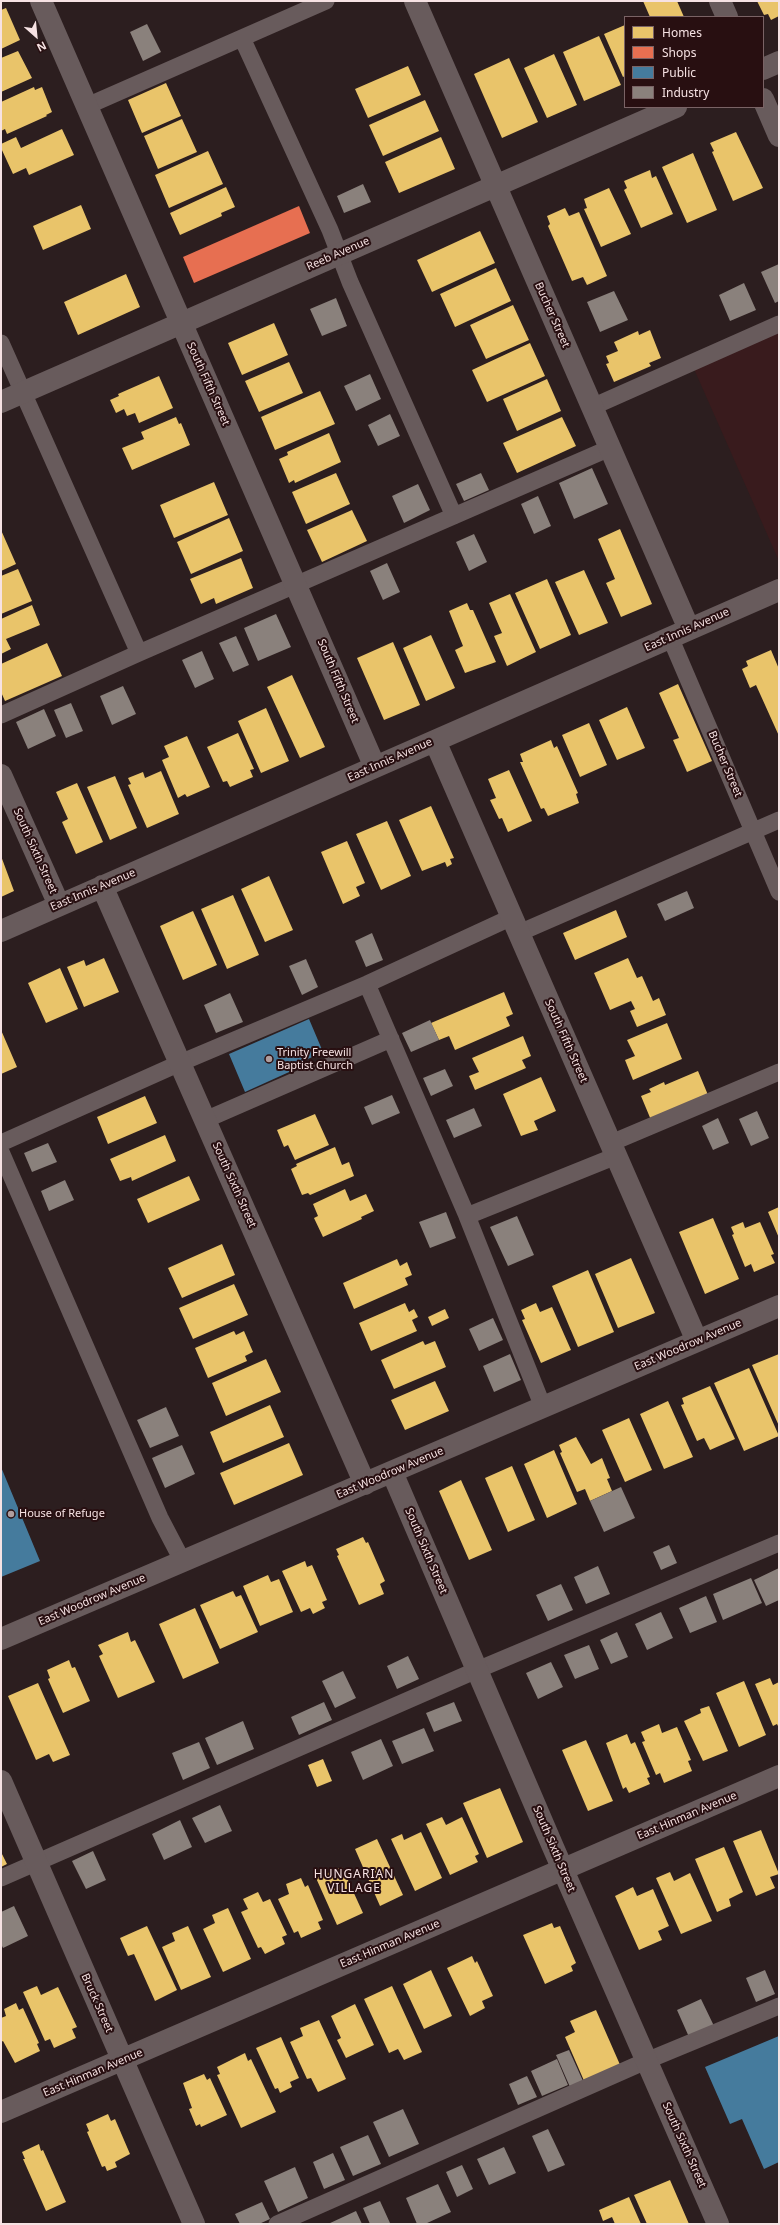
<!DOCTYPE html>
<html>
<head>
<meta charset="utf-8">
<style>
  body { margin:0 }
  #map { position:relative; width:780px; height:2225px; overflow:hidden; background:#2c1e1f; font-family:"Noto Sans",sans-serif }
  canvas { display:block }
  .frame { position:absolute; inset:0; border:2px solid #f6e2e3; pointer-events:none }
  .legend { position:absolute; left:624px; top:16px; width:140px; height:92px; box-sizing:border-box; background:#280f11; border:1px solid #7a6365; margin:0; padding:5px 7px; list-style:none; font-size:12px; color:#f6e2e3 }
  .legend li { display:flex; align-items:center; gap:8px; height:20px }
  .legend b { width:20px; border:1px solid #7a6365 }
  .north { position:absolute; left:16px; top:16px; width:40px; height:40px; -webkit-text-stroke:3px #280f11; paint-order:stroke; rotate:153deg; font-size:11px; font-weight:700; line-height:16px; text-align:center; color:#f6e2e3 }
  .north::after { content:''; display:block; margin:auto; width:14px; height:18px; background:#f6e2e3; clip-path:polygon(50% 0,100% 100%,50% 72%,0 100%) }
</style>
</head>
<body>
<div id="map">
<canvas width="780" height="2225"></canvas>
<div class="frame"></div>
<ul class="legend">
<li><b style="height:11px;background:#e9c46a"></b>Homes</li>
<li><b style="height:11px;background:#e76f51"></b>Shops</li>
<li><b style="height:11px;background:#457b9d"></b>Public</li>
<li><b style="height:11px;background:#8a817c"></b>Industry</li>
</ul>
<div class="north">N</div>
</div>
<script>
const ctx = document.querySelector('canvas').getContext('2d');
ctx.lineJoin = 'round';
function fill(path, color) { ctx.fillStyle = color; ctx.fill(path, 'evenodd'); }
const toPath = rows => new Path2D(rows.map(r => 'M' + r).join(''));
function stroke(path, color, width, dash) { ctx.strokeStyle = color; ctx.lineWidth = width; ctx.lineCap = dash ? 'butt' : 'round'; ctx.setLineDash(dash || []); ctx.stroke(path); }
function write(font, color, halo, rows, align = 'center') {
  ctx.font = font + ' "Noto Sans",sans-serif'; ctx.lineWidth = 4; ctx.setLineDash([]); ctx.textBaseline = 'middle'; ctx.strokeStyle = halo; ctx.fillStyle = color; for (const [text, x, y, turn = 0] of rows) {
    ctx.save(); ctx.translate(x, y); ctx.rotate((+turn || 0) * Math.PI / 180); ctx.textAlign = isNaN(turn) ? turn : align; if (halo) ctx.strokeText(text, 0, 0); ctx.fillText(text, 0, 0); ctx.restore();
  }
}
const built = toPath([
  [779,322,779,561,690,360]
]);
const homes = toPath([
  [643,1,677,1,684,17,650,17],
  [757,1,779,1,779,16,771,20,768,14,764,15],
  [6,8,20,40,1,49,1,10],
  [625,25,625,76,623,77,604,34],
  [599,36,621,85,584,101,563,52],
  [18,51,32,78,1,92,1,58],
  [554,54,577,105,547,118,524,68],
  [509,58,538,122,502,138,474,74],
  [408,66,421,95,368,118,355,89],
  [166,83,181,116,142,133,128,100],
  [34,87,35,90,42,87,52,112,46,115,47,116,7,134,5,129,1,131,1,102],
  [425,100,439,131,383,156,369,125],
  [182,119,197,152,158,169,144,136],
  [62,129,74,155,29,175,26,168,13,174,1,148,1,144,16,137,21,148],
  [736,132,763,188,733,201,712,152,714,151,710,143],
  [441,137,455,169,399,193,385,162],
  [208,151,223,184,169,208,155,175],
  [693,153,717,210,687,223,662,167],
  [650,170,652,178,656,176,673,214,641,228,624,190,627,188,624,181],
  [226,187,235,207,221,213,222,216,180,235,170,213],
  [609,188,631,234,601,247,584,209,587,208,584,199],
  [81,205,91,229,43,250,33,226],
  [565,208,569,216,579,212,607,276,587,285,583,277,572,281,548,226,550,224,547,216],
  [480,231,495,263,432,292,417,260],
  [496,268,511,301,455,327,440,294],
  [126,274,140,307,78,335,64,302],
  [513,305,529,340,486,359,470,325],
  [274,323,288,355,242,375,228,343],
  [650,330,661,358,649,363,651,366,614,382,606,364,609,363,606,356,618,351,614,342,638,331,639,335],
  [530,343,545,376,487,402,472,370],
  [289,362,303,393,259,412,245,381],
  [159,376,173,408,139,423,135,413,127,416,124,409,116,413,110,400,119,396,118,394],
  [547,379,561,411,517,431,503,399],
  [320,391,335,424,275,450,261,417],
  [176,417,179,424,181,423,190,445,132,470,122,448,144,439,141,432],
  [562,417,576,446,517,473,503,443],
  [329,433,341,462,295,483,294,480,289,483,279,459,288,455,287,452],
  [336,473,350,504,306,524,292,492],
  [214,482,228,515,174,538,160,505],
  [352,510,367,541,322,562,307,530],
  [229,518,243,551,191,574,177,542],
  [620,529,652,604,621,617,606,583,615,579,598,539],
  [1,530,16,564,1,571],
  [241,558,253,588,216,604,214,598,201,604,190,579],
  [18,569,32,601,1,614,1,576],
  [584,570,608,623,579,635,555,582],
  [547,579,571,635,540,649,515,593],
  [510,594,536,652,507,666,494,636,502,633,489,603],
  [467,603,470,610,473,610,496,662,465,673,455,650,463,646,449,611],
  [32,605,40,625,6,639,11,649,1,654,1,619],
  [431,635,455,688,426,701,403,648],
  [393,642,420,705,384,720,357,658],
  [47,643,62,676,5,701,1,692,1,664],
  [771,650,779,669,779,736,756,685,750,688,742,669,748,666,746,661],
  [292,675,325,747,300,758,267,687],
  [678,684,712,761,687,772,673,740,679,738,659,693],
  [627,707,645,748,617,760,599,720],
  [266,708,289,761,261,773,238,721],
  [589,723,607,765,580,777,562,735],
  [238,733,254,769,250,770,253,777,230,787,227,781,223,782,207,747],
  [187,736,210,787,187,797,185,794,178,798,162,760,169,757,164,746],
  [551,740,554,748,557,746,578,793,576,794,579,803,548,816,544,808,541,809,520,762,523,762,520,754],
  [509,770,532,821,508,832,502,818,499,819,490,800,496,798,488,779],
  [161,771,179,814,147,828,128,785,131,784,128,778,143,772,145,778],
  [115,776,137,828,110,840,87,787],
  [77,783,103,842,76,854,62,822,68,819,56,792],
  [431,806,454,858,450,859,452,864,447,867,445,862,422,871,399,820],
  [387,821,411,876,381,890,356,834],
  [347,841,365,883,356,887,360,896,343,904,321,852],
  [1,856,14,891,1,897],
  [269,876,293,930,265,942,241,889],
  [233,895,259,955,227,969,201,909],
  [616,910,627,937,575,960,563,933],
  [193,911,217,965,183,980,160,926],
  [104,958,119,992,84,1007,67,967,84,960,86,966],
  [628,958,637,978,642,976,653,1001,659,998,666,1015,637,1027,630,1011,635,1009,631,1001,610,1010,594,973],
  [60,968,78,1009,46,1023,28,983],
  [504,992,513,1014,506,1017,510,1026,455,1050,449,1036,439,1040,431,1023],
  [667,1023,682,1059,633,1080,625,1060,635,1056,627,1040],
  [1,1030,17,1067,1,1074],
  [523,1036,531,1056,522,1060,526,1068,475,1090,469,1076,479,1072,472,1058],
  [698,1071,708,1095,651,1120,641,1096,651,1092,649,1089,664,1082,665,1085],
  [541,1077,556,1111,534,1121,538,1130,521,1136,503,1094],
  [145,1096,157,1123,108,1144,97,1117],
  [315,1114,329,1145,295,1160,288,1145,284,1147,277,1130],
  [165,1135,176,1161,132,1181,131,1177,120,1181,110,1159],
  [335,1147,342,1165,349,1162,354,1176,310,1195,308,1193,302,1195,291,1169,297,1166,296,1164],
  [189,1176,200,1200,148,1223,137,1199],
  [345,1189,350,1201,366,1194,374,1211,361,1217,362,1219,323,1237,314,1218,318,1216,313,1204],
  [779,1207,779,1238,768,1212],
  [713,1218,739,1279,705,1294,679,1232],
  [743,1222,745,1228,760,1222,774,1254,771,1255,775,1263,754,1272,751,1264,745,1267,732,1235,734,1234,731,1227],
  [222,1244,235,1275,182,1298,168,1268],
  [631,1258,655,1313,618,1328,595,1274],
  [397,1259,400,1266,407,1262,412,1275,405,1278,408,1285,354,1309,343,1283],
  [588,1270,614,1332,578,1347,552,1286],
  [234,1284,248,1315,193,1339,179,1308],
  [405,1303,409,1312,414,1309,418,1317,412,1320,417,1331,371,1351,359,1323],
  [536,1303,540,1312,552,1307,571,1350,541,1363,522,1320,525,1319,521,1310],
  [445,1309,449,1318,432,1326,428,1317],
  [234,1331,236,1335,244,1331,253,1352,245,1356,247,1361,208,1378,195,1348],
  [423,1341,425,1345,435,1341,446,1367,394,1389,381,1360],
  [779,1354,779,1426,752,1365],
  [266,1359,281,1392,226,1416,212,1383],
  [749,1368,779,1436,744,1451,714,1383],
  [435,1381,449,1411,405,1430,391,1400],
  [710,1386,735,1439,710,1450,704,1438,697,1441,681,1405,684,1404,682,1398],
  [668,1401,693,1457,664,1469,640,1414],
  [270,1405,284,1437,223,1463,210,1432],
  [629,1418,652,1470,625,1482,602,1430],
  [576,1437,591,1464,602,1458,610,1478,607,1479,612,1491,590,1501,585,1489,577,1492,560,1453,562,1452,559,1445],
  [289,1443,303,1475,234,1505,220,1473],
  [554,1450,577,1504,547,1518,524,1464],
  [512,1466,535,1520,508,1532,485,1478],
  [461,1480,492,1550,469,1560,439,1491],
  [363,1537,366,1543,368,1542,385,1581,380,1584,384,1594,359,1605,337,1556,339,1555,336,1549],
  [305,1561,307,1567,312,1565,327,1600,322,1602,325,1608,313,1614,310,1608,301,1612,282,1571],
  [268,1575,271,1582,279,1579,293,1612,260,1626,243,1586],
  [233,1591,236,1597,241,1595,258,1632,220,1649,200,1605],
  [195,1608,219,1663,183,1679,159,1624],
  [128,1632,131,1642,135,1640,155,1682,118,1698,99,1656,103,1654,98,1645],
  [69,1660,72,1668,75,1667,90,1701,63,1713,48,1679,50,1678,47,1670],
  [770,1678,773,1685,779,1682,779,1728,777,1724,773,1726,755,1684],
  [744,1681,766,1735,739,1747,716,1693],
  [38,1683,70,1755,53,1762,49,1754,36,1760,8,1696],
  [709,1706,728,1751,703,1761,684,1721,701,1713,700,1709],
  [659,1724,662,1733,677,1727,691,1760,688,1761,692,1771,664,1783,660,1773,656,1775,642,1742,645,1741,641,1732],
  [627,1734,631,1744,635,1742,650,1777,647,1778,650,1784,629,1793,626,1787,623,1789,606,1743],
  [586,1740,613,1801,588,1811,562,1750],
  [323,1759,332,1781,317,1787,308,1765],
  [500,1788,523,1842,487,1858,463,1803],
  [442,1817,446,1825,462,1817,479,1854,475,1856,478,1862,450,1875,426,1824],
  [761,1830,779,1874,770,1877,775,1888,756,1896,733,1841],
  [421,1832,442,1878,415,1891,391,1839,402,1834,404,1840],
  [377,1839,403,1895,380,1906,355,1849],
  [724,1847,743,1892,729,1899,731,1906,717,1912,695,1859],
  [1,1852,7,1864,1,1867],
  [342,1867,363,1913,337,1925,316,1878],
  [670,1872,674,1881,690,1873,712,1921,681,1934,656,1878],
  [301,1878,305,1887,308,1885,323,1920,318,1922,321,1929,301,1938,298,1931,294,1933,278,1899,289,1894,286,1884],
  [633,1887,637,1896,653,1889,669,1926,658,1931,662,1940,639,1950,615,1896],
  [258,1892,263,1902,270,1899,287,1935,282,1937,285,1944,265,1954,261,1947,258,1948,241,1912,248,1909,243,1899],
  [228,1908,251,1959,223,1972,203,1929,215,1923,212,1915],
  [552,1923,554,1928,560,1926,576,1963,571,1966,573,1971,545,1984,523,1935],
  [147,1926,177,1990,155,2001,134,1954,128,1956,120,1938],
  [188,1926,211,1977,181,1990,162,1947,175,1941,172,1933],
  [472,1956,475,1963,477,1961,493,1996,482,2001,485,2008,470,2016,447,1968],
  [431,1970,452,2016,424,2029,403,1984],
  [37,1986,41,1995,58,1987,77,2027,72,2029,76,2038,54,2048,50,2039,45,2041,23,1992],
  [392,1986,422,2052,404,2060,398,2049,389,2053,364,1999],
  [16,2003,19,2010,23,2008,39,2043,37,2044,40,2051,15,2063,3,2041,1,2042,1,2018,6,2016,4,2009],
  [355,2004,374,2045,346,2058,337,2040,341,2038,331,2016],
  [596,2010,621,2067,585,2083,565,2037,575,2032,570,2021],
  [319,2020,346,2079,318,2092,311,2078,307,2079,290,2042,303,2036,300,2028],
  [281,2037,299,2078,290,2082,292,2087,280,2093,278,2088,275,2089,256,2048],
  [245,2053,248,2061,251,2059,276,2112,241,2128,217,2075,220,2074,217,2067],
  [204,2074,207,2080,210,2078,227,2115,201,2127,200,2124,196,2126,189,2109,192,2108,183,2083],
  [108,2114,111,2121,115,2119,130,2154,115,2162,117,2167,107,2171,105,2166,102,2167,87,2132,89,2131,86,2124],
  [39,2144,41,2151,43,2150,66,2202,46,2211,23,2159,25,2159,22,2152],
  [670,2180,689,2224,647,2224,634,2195],
  [629,2197,641,2224,615,2224,612,2217,603,2221,599,2210]
]);
const shops = toPath([
  [299,206,310,233,194,283,183,257]
]);
const public = toPath([
  [309,1019,323,1052,297,1064,298,1068,245,1092,229,1054],
  [1,1467,40,1561,1,1577],
  [779,2036,779,2162,764,2169,742,2119,730,2124,705,2067]
]);
const industry = toPath([
  [147,24,161,52,143,61,130,32],
  [363,184,371,202,344,213,337,196],
  [779,264,779,301,775,303,761,272],
  [744,283,756,310,730,321,719,295],
  [614,291,628,320,600,332,587,302],
  [336,298,347,326,322,336,310,309],
  [370,374,381,399,356,411,344,386],
  [390,414,400,436,378,446,368,425],
  [592,468,608,504,574,519,559,483],
  [481,473,489,490,464,501,456,484],
  [418,484,430,510,404,523,392,496],
  [538,496,551,526,534,534,521,504],
  [474,534,487,562,469,571,456,542],
  [387,563,400,592,383,600,370,571],
  [276,614,291,647,258,661,244,628],
  [236,636,249,665,233,672,219,643],
  [202,651,214,679,195,688,182,660],
  [123,686,136,714,112,725,100,696],
  [71,703,83,731,66,738,54,710],
  [44,709,56,736,28,749,16,722],
  [687,891,694,908,665,921,657,904],
  [372,933,383,960,366,967,355,941],
  [306,959,318,987,302,995,289,966],
  [230,993,243,1022,216,1033,204,1005],
  [430,1020,439,1040,411,1052,402,1033],
  [445,1069,453,1086,431,1096,423,1078],
  [392,1095,400,1113,372,1125,364,1107],
  [474,1108,482,1126,454,1138,446,1120],
  [757,1111,769,1138,751,1146,739,1119],
  [718,1118,729,1143,713,1150,702,1126],
  [48,1143,57,1162,32,1172,24,1153],
  [65,1180,74,1200,49,1211,41,1191],
  [446,1212,456,1238,430,1248,419,1222],
  [517,1216,534,1255,508,1266,490,1227],
  [493,1318,503,1340,479,1351,469,1329],
  [510,1354,521,1380,494,1392,483,1366],
  [166,1407,179,1436,150,1448,137,1420],
  [182,1445,195,1474,165,1488,152,1458],
  [621,1487,635,1518,604,1532,590,1501],
  [669,1545,677,1563,661,1570,653,1552],
  [598,1566,610,1594,586,1604,574,1577],
  [779,1568,779,1600,766,1606,754,1580],
  [751,1578,762,1603,723,1620,713,1594],
  [561,1584,573,1610,548,1621,536,1595],
  [706,1596,717,1622,690,1633,679,1608],
  [661,1612,673,1638,647,1650,635,1624],
  [617,1632,628,1657,611,1664,600,1640],
  [589,1645,599,1669,575,1679,564,1655],
  [408,1656,419,1679,397,1689,387,1666],
  [551,1662,563,1687,538,1699,526,1673],
  [343,1671,356,1698,335,1708,322,1681],
  [324,1702,332,1720,299,1735,291,1717],
  [454,1702,462,1721,434,1732,426,1713],
  [243,1721,254,1749,217,1765,205,1738],
  [424,1728,434,1751,402,1764,392,1741],
  [381,1739,393,1766,363,1780,351,1752],
  [199,1742,210,1768,183,1780,172,1753],
  [220,1805,232,1831,205,1843,192,1818],
  [180,1820,192,1847,164,1860,152,1834],
  [93,1851,106,1880,86,1889,72,1861],
  [14,1906,28,1936,3,1948,1,1944,1,1912],
  [765,1970,775,1994,756,2002,746,1978],
  [701,1999,714,2026,689,2037,677,2010],
  [569,2050,583,2081,570,2087,556,2055],
  [557,2059,568,2085,542,2096,531,2071],
  [527,2076,537,2097,518,2105,509,2084],
  [403,2109,419,2144,389,2157,373,2122],
  [548,2129,565,2165,548,2172,532,2136],
  [368,2135,381,2164,353,2176,340,2147],
  [504,2147,516,2173,489,2185,477,2159],
  [333,2153,345,2180,324,2189,313,2162],
  [462,2165,473,2189,457,2197,446,2172],
  [295,2167,308,2198,278,2212,264,2181],
  [438,2184,451,2212,425,2224,417,2224,406,2198],
  [380,2201,390,2223,370,2224,363,2208],
  [262,2202,270,2219,259,2224,240,2224,235,2214],
  [356,2211,362,2224,328,2224]
]);
const lane = toPath([
  [242,38,330,230,350,282,454,516],
  [87,106,326,1],
  [1,343,139,653],
  [592,407,779,324],
  [670,637,779,892],
  [1,715,139,653,610,448],
  [519,933,779,820],
  [367,984,467,1216],
  [205,1120,391,1039],
  [1,1143,180,1063,367,984,512,917],
  [611,1143,779,1072],
  [1,1152,160,1518,183,1562],
  [543,1407,467,1216,616,1156],
  [1,1878,477,1670,779,1543],
  [277,2224,646,2061,779,2006]
]);
const street = toPath([
  [41,1,375,767],
  [415,1,689,629],
  [720,1,727,17],
  [763,69,779,62],
  [763,99,779,136],
  [1,402,676,107],
  [435,741,697,1341],
  [1,775,59,905],
  [102,886,365,1484],
  [1,931,779,590],
  [392,1472,553,1847,718,2224],
  [1,1639,779,1306],
  [1,1781,194,2224],
  [1,2112,779,1776]
]);
const markers = [
  [269,1059,4,"#af9d9e"],
  [11,1514,4,"#af9d9e"]
];
const streetNames = [
  ["Reeb Avenue",338,254,-24],
  ["Bucher Street",552,315,66],
  ["South Fifth Street",208,384,66],
  ["East Innis Avenue",687,630,-24],
  ["South Fifth Street",338,681,67],
  ["East Innis Avenue",390,760,-24],
  ["Bucher Street",725,764,67],
  ["South Sixth Street",35,851,66],
  ["East Innis Avenue",93,890,-23],
  ["South Fifth Street",566,1041,66],
  ["South Sixth Street",234,1185,66],
  ["East Woodrow Avenue",688,1345,-23],
  ["East Woodrow Avenue",390,1473,-23],
  ["South Sixth Street",426,1551,67],
  ["East Woodrow Avenue",92,1600,-23],
  ["East Hinman Avenue",687,1816,-23],
  ["South Sixth Street",554,1849,67],
  ["East Hinman Avenue",390,1944,-23],
  ["Bruck Street",97,2003,66],
  ["East Hinman Avenue",93,2073,-23],
  ["South Sixth Street",684,2145,66]
];
const poiNames = [
  ["Trinity Freewill",277,1053],
  ["Baptist Church",277,1066],
  ["House of Refuge",19,1514]
];
const neighbourhoodNames = [
  ["HUNGARIAN",354,1875],
  ["VILLAGE",354,1889]
];
fill(built, '#391b1d');
fill(homes, '#e9c46a');
fill(shops, '#e76f51');
fill(public, '#457b9d');
fill(industry, '#8a817c');
stroke(lane, '#685b5c', 17);
stroke(street, '#685b5c', 22);
for (const [x, y, r, color] of markers) { const dot = new Path2D(); dot.arc(x, y, r, 0, 2 * Math.PI); ctx.fillStyle = color; ctx.fill(dot); stroke(dot, '#280f11', 1.5); }
write('11px', '#f6e2e3', '#280f11', streetNames);
write('11px', '#f6e2e3', '#280f11', poiNames, 'left');
ctx.letterSpacing = '1px';
write('12px', '#f6e2e3', '#280f11', neighbourhoodNames);
ctx.letterSpacing = '0px';
</script>
</body>
</html>
